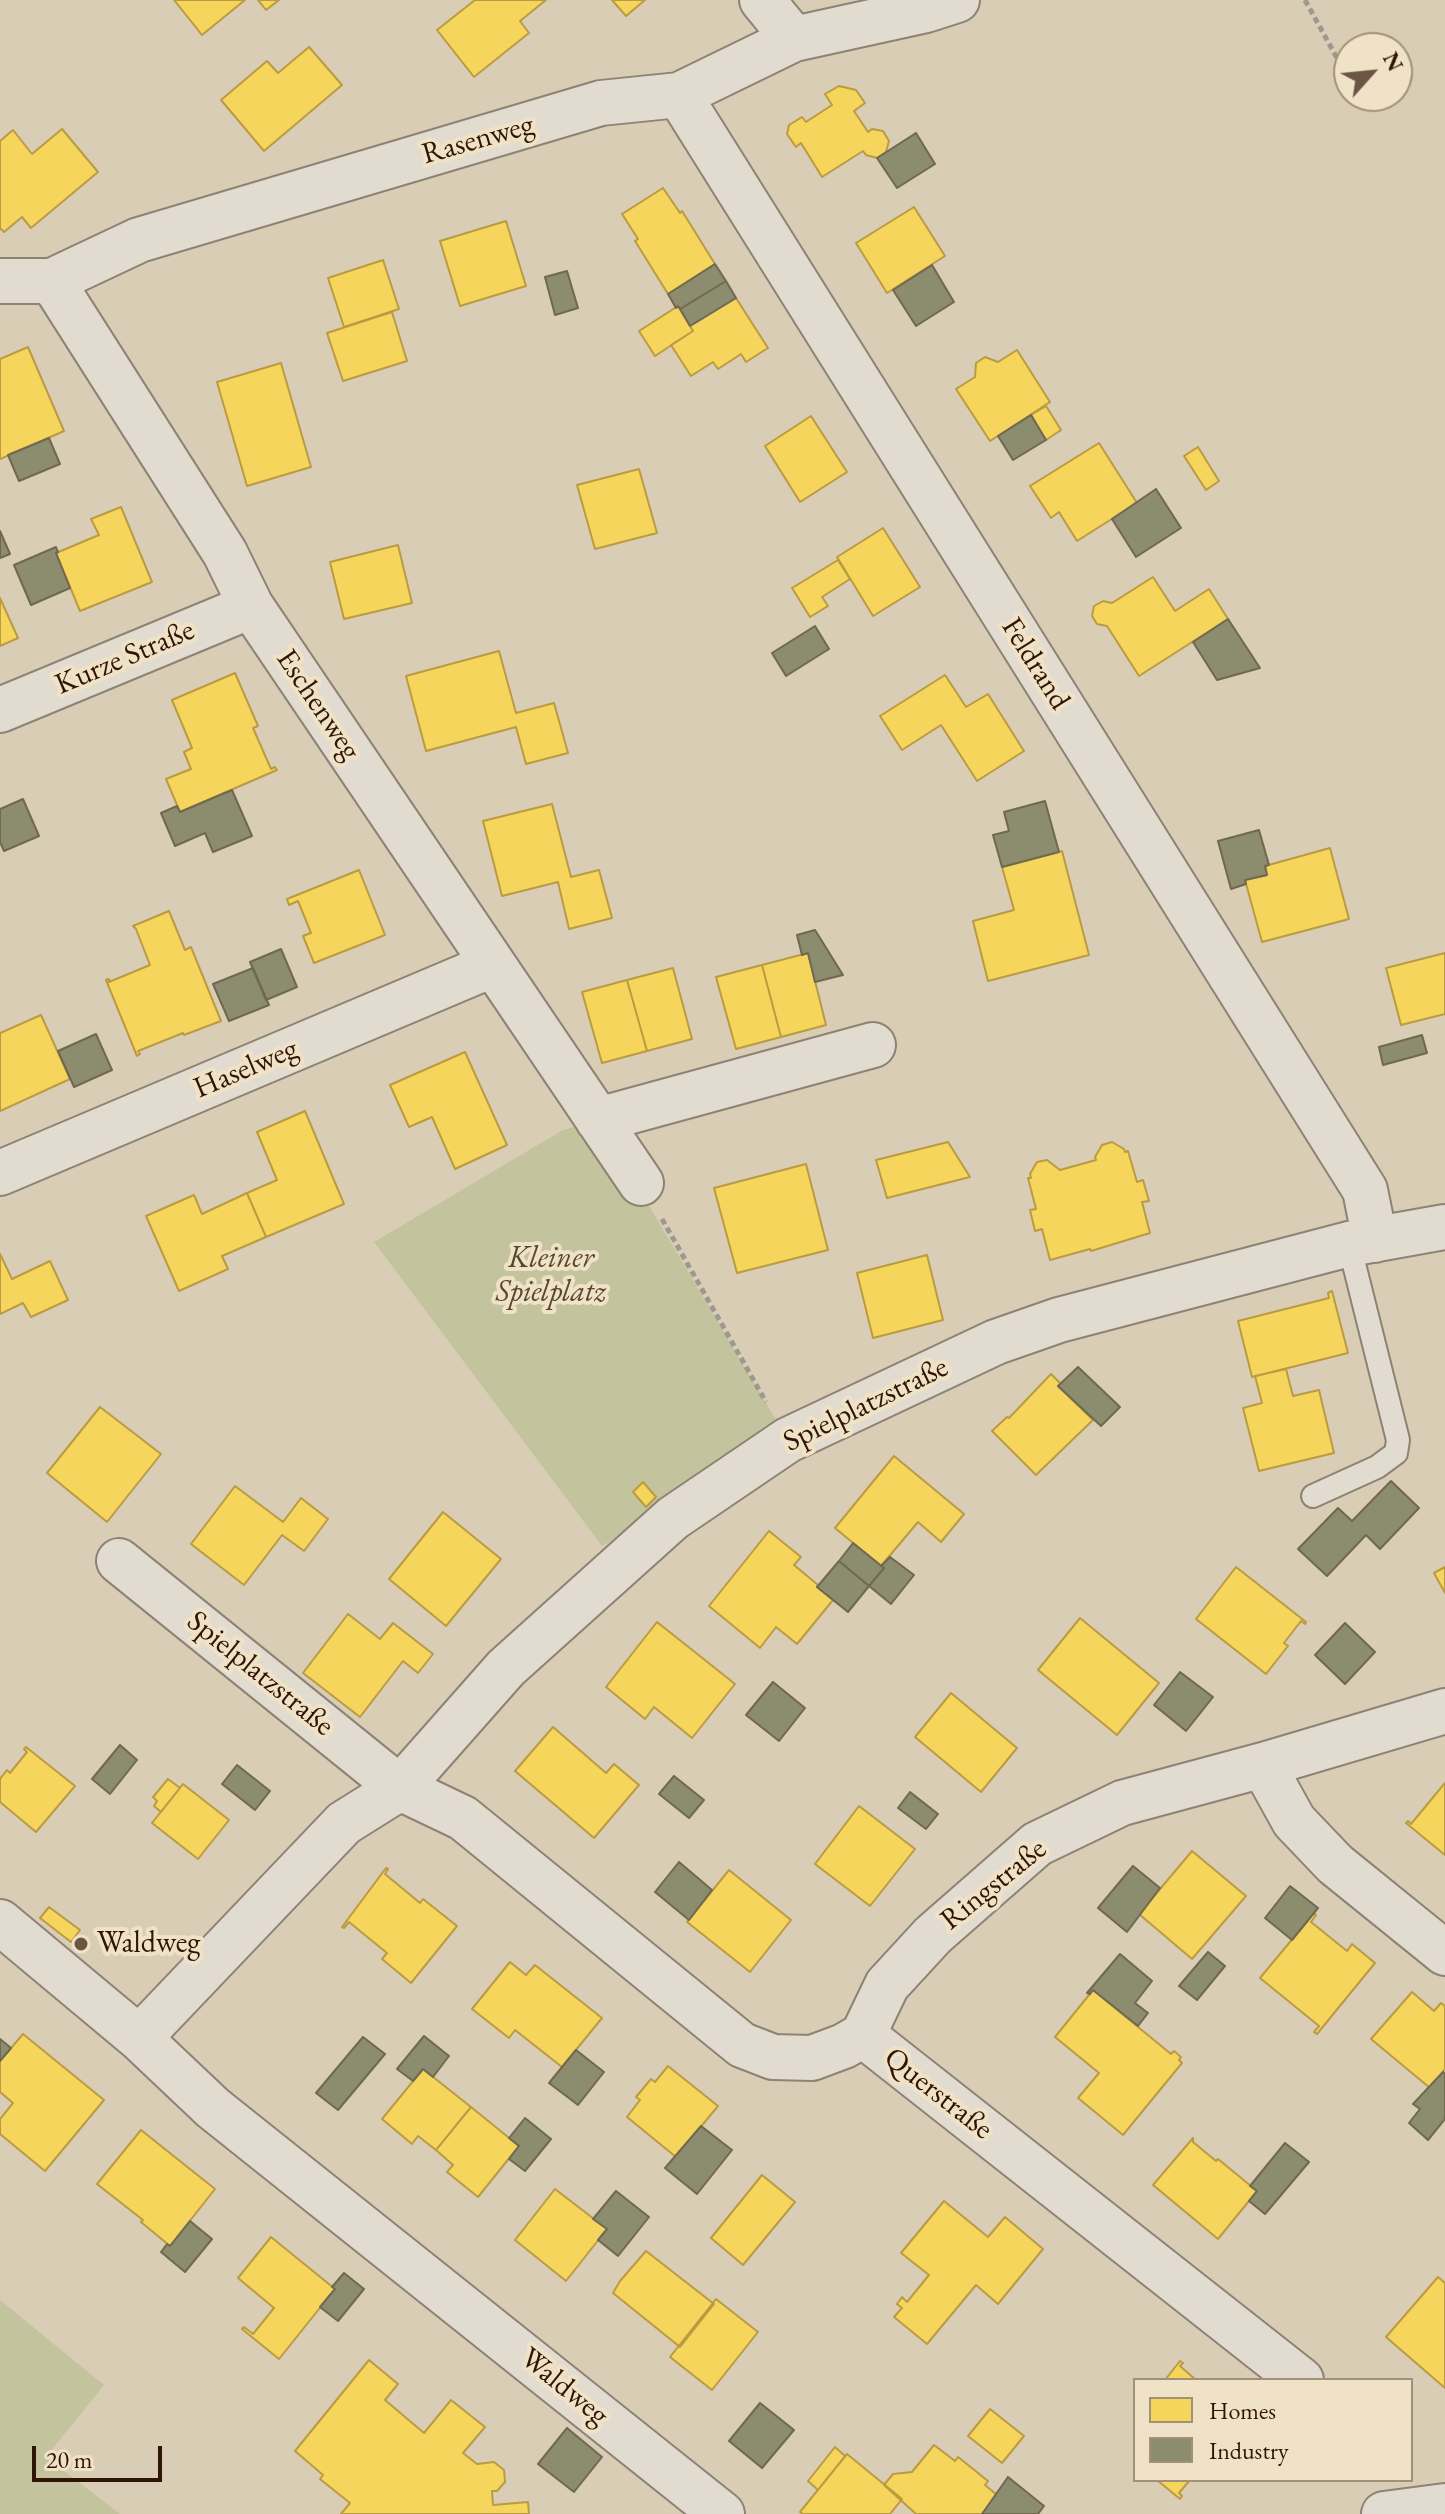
<!DOCTYPE html>
<html>
<head>
<meta charset="utf-8">
<style>
  body { margin:0 }
  #map { position:relative; width:1445px; height:2514px; overflow:hidden; background:#d9cdb6; font-family:"EB Garamond",serif }
  canvas { display:block }
  .legend { position:absolute; left:1133px; top:2378px; width:280px; height:104px; box-sizing:border-box; background:#f0e2c6; border:2px solid #a39079; margin:0; padding:10px 14px; list-style:none; font-size:24px; color:#301506 }
  .legend li { display:flex; align-items:center; gap:16px; height:40px }
  .legend b { width:40px; border:2px solid #a39079 }
  .north { position:absolute; left:1333px; top:32px; width:80px; height:80px; box-sizing:border-box; background:#f0e2c6; border:2px solid #a39079; border-radius:50%; rotate:63deg; font-size:22px; font-weight:700; line-height:32px; text-align:center; color:#301506 }
  .north::after { content:''; display:block; margin:auto; width:28px; height:36px; background:#6b5544; clip-path:polygon(50% 0,100% 100%,50% 72%,0 100%) }
  .scale { position:absolute; left:32px; top:2446px; width:130px; height:36px; box-sizing:border-box; border:4px solid #301506; border-top:0; padding-left:10px; font-size:24px; line-height:28px; white-space:nowrap; color:#301506; -webkit-text-stroke:6px #f0e2c6; paint-order:stroke }
</style>
</head>
<body>
<div id="map">
<canvas width="1445" height="2514"></canvas>
<ul class="legend">
<li><b style="height:22px;background:#f6d55c"></b>Homes</li>
<li><b style="height:22px;background:#8c8c6e"></b>Industry</li>
</ul>
<div class="north">N</div>
<div class="scale">20 m</div>
</div>
<script>
const ctx = document.querySelector('canvas').getContext('2d');
ctx.lineJoin = 'round';
function fill(path, color) { ctx.fillStyle = color; ctx.fill(path, 'evenodd'); }
const toPath = rows => new Path2D(rows.map(r => 'M' + r).join(''));
function stroke(path, color, width, dash) { ctx.strokeStyle = color; ctx.lineWidth = width; ctx.lineCap = dash ? 'butt' : 'round'; ctx.setLineDash(dash || []); ctx.stroke(path); }
function write(font, color, halo, rows, align = 'center') {
  ctx.font = font + ' "EB Garamond",serif'; ctx.lineWidth = 8; ctx.setLineDash([]); ctx.textBaseline = 'middle'; ctx.strokeStyle = halo; ctx.fillStyle = color; for (const [text, x, y, turn = 0] of rows) {
    ctx.save(); ctx.translate(x, y); ctx.rotate((+turn || 0) * Math.PI / 180); ctx.textAlign = isNaN(turn) ? turn : align; if (halo) ctx.strokeText(text, 0, 0); ctx.fillText(text, 0, 0); ctx.restore();
  }
}
const green = toPath([
  [598,1120,788,1440,602,1546,374,1242,563,1130],
  [0,2300,104,2385,46,2457,120,2514,0,2514]
]);
const homes = toPath([
  [174,0,245,0,202,35,174,0],
  [258,0,279,0,266,10,258,0],
  [475,0,546,0,520,21,529,33,474,77,437,30,475,0],
  [612,0,645,0,626,16,612,0],
  [309,47,342,85,264,151,221,100,267,61,278,73,309,47],
  [839,86,856,90,865,103,854,111,868,132,872,129,883,131,889,141,886,152,877,158,866,155,863,151,822,177,801,143,796,147,787,134,789,125,802,117,806,122,832,105,825,94,839,86],
  [62,129,98,172,31,228,22,217,4,232,0,228,0,141,13,130,32,154,62,129],
  [663,188,680,213,682,211,715,264,668,294,635,241,638,239,622,214,663,188],
  [914,207,945,256,887,293,856,243,914,207],
  [506,221,526,286,460,306,440,241,506,221],
  [383,260,399,309,344,327,328,278,383,260],
  [736,298,768,348,746,362,741,354,718,369,713,362,691,376,671,345,693,331,690,326,736,298],
  [678,306,693,331,655,356,639,331,678,306],
  [392,312,407,361,343,381,327,333,392,312],
  [28,347,64,431,0,459,0,359,28,347],
  [1017,350,1050,402,990,441,956,389,975,377,976,363,985,357,998,362,1017,350],
  [281,363,311,467,247,486,217,382,281,363],
  [1046,406,1061,430,1046,440,1031,415,1046,406],
  [811,416,847,472,800,502,765,446,811,416],
  [1099,443,1137,503,1077,541,1059,512,1051,518,1030,486,1099,443],
  [1198,447,1219,481,1206,490,1184,456,1198,447],
  [639,469,657,533,595,549,577,485,639,469],
  [121,507,152,582,80,611,56,553,99,535,91,519,121,507],
  [883,528,920,587,873,616,837,557,883,528],
  [398,545,412,603,344,619,330,562,398,545],
  [838,560,850,579,822,597,828,606,810,617,792,588,838,560],
  [1153,577,1175,611,1209,589,1228,619,1139,676,1107,626,1097,624,1092,616,1094,606,1103,601,1112,603,1153,577],
  [0,598,18,638,0,646,0,598],
  [499,651,516,713,554,703,568,753,526,764,516,727,426,751,406,676,499,651],
  [235,673,258,726,253,728,271,769,275,767,277,770,180,812,166,779,191,769,184,752,192,748,172,700,235,673],
  [945,675,966,707,988,694,1024,751,977,781,941,725,902,750,880,716,945,675],
  [552,804,571,877,599,870,612,918,569,929,558,882,502,896,483,821,552,804],
  [1330,848,1349,919,1262,942,1245,880,1267,875,1265,866,1330,848],
  [1062,851,1089,955,988,981,973,921,1014,910,1002,867,1062,851],
  [359,870,385,935,314,963,303,936,311,933,298,901,289,905,287,899,359,870],
  [169,911,185,950,191,947,221,1021,184,1035,183,1033,138,1051,140,1054,137,1056,106,980,109,979,109,982,150,965,136,929,133,926,169,911],
  [808,953,826,1025,781,1037,762,965,808,953],
  [1445,953,1445,1014,1401,1025,1386,968,1445,953],
  [762,965,781,1037,736,1049,716,977,762,965],
  [673,968,692,1039,647,1051,627,980,673,968],
  [627,980,647,1051,602,1063,582,992,627,980],
  [41,1015,70,1079,0,1111,0,1033,41,1015],
  [465,1052,507,1145,455,1169,432,1117,409,1127,390,1085,465,1052],
  [305,1111,344,1204,266,1237,247,1193,277,1180,257,1132,305,1111],
  [948,1142,970,1177,887,1198,876,1160,948,1142],
  [1112,1142,1124,1149,1125,1152,1128,1151,1137,1182,1143,1180,1149,1201,1142,1202,1150,1233,1091,1251,1090,1249,1050,1260,1042,1229,1035,1231,1030,1210,1036,1209,1028,1178,1031,1178,1030,1174,1037,1162,1047,1160,1060,1170,1096,1160,1095,1157,1102,1145,1112,1142],
  [806,1164,828,1250,737,1273,714,1188,806,1164],
  [247,1193,266,1237,222,1256,228,1269,179,1291,146,1216,194,1195,202,1214,247,1193],
  [0,1254,12,1279,50,1261,68,1300,31,1317,23,1303,0,1314,0,1254],
  [927,1255,943,1320,873,1338,857,1273,927,1255],
  [1332,1291,1348,1353,1252,1377,1238,1321,1329,1298,1328,1293,1332,1291],
  [1286,1369,1293,1396,1319,1390,1334,1453,1259,1471,1243,1408,1262,1403,1255,1376,1286,1369],
  [1051,1374,1061,1384,1058,1386,1093,1420,1036,1475,992,1431,1007,1417,1009,1418,1051,1374],
  [100,1407,161,1454,107,1522,47,1473,100,1407],
  [894,1456,964,1514,941,1542,918,1522,881,1566,835,1528,894,1456],
  [643,1482,656,1497,646,1507,633,1492,643,1482],
  [235,1486,283,1522,301,1498,328,1519,304,1551,282,1535,244,1585,191,1544,235,1486],
  [443,1512,501,1559,446,1626,389,1579,443,1512],
  [769,1531,801,1557,794,1565,818,1585,817,1587,833,1600,797,1644,776,1627,760,1648,709,1606,769,1531],
  [1236,1567,1306,1622,1305,1624,1301,1621,1284,1643,1288,1646,1266,1674,1196,1619,1236,1567],
  [1445,1567,1445,1593,1434,1573,1445,1567],
  [348,1614,380,1639,393,1623,433,1654,418,1673,403,1661,360,1717,303,1673,348,1614],
  [1080,1618,1159,1683,1117,1735,1038,1670,1080,1618],
  [657,1622,735,1684,692,1738,654,1707,645,1719,606,1687,657,1622],
  [951,1693,1017,1748,981,1792,915,1737,951,1693],
  [553,1727,606,1773,614,1764,639,1785,594,1838,515,1771,553,1727],
  [26,1747,75,1786,36,1832,0,1802,0,1779,7,1770,10,1773,27,1752,24,1749,26,1747],
  [168,1779,180,1788,161,1812,154,1806,157,1801,153,1797,168,1779],
  [1445,1783,1445,1855,1406,1823,1408,1821,1411,1824,1445,1783],
  [183,1784,229,1820,198,1859,152,1823,183,1784],
  [859,1806,915,1849,870,1906,815,1864,859,1806],
  [1192,1851,1246,1896,1192,1959,1139,1914,1192,1851],
  [386,1868,388,1869,385,1874,420,1903,423,1899,457,1926,411,1983,382,1959,387,1953,349,1922,344,1928,342,1927,386,1868],
  [729,1870,791,1920,750,1972,687,1922,729,1870],
  [49,1907,80,1930,71,1942,40,1918,49,1907],
  [1314,1913,1316,1915,1311,1922,1347,1951,1352,1944,1375,1963,1317,2034,1314,2032,1319,2026,1260,1978,1314,1913],
  [510,1962,526,1975,535,1965,602,2018,562,2067,515,2030,509,2038,472,2009,510,1962],
  [1093,1990,1171,2054,1174,2051,1181,2057,1179,2060,1182,2063,1123,2135,1078,2098,1099,2073,1055,2037,1093,1990],
  [1412,1992,1434,2011,1441,2003,1445,2006,1445,2069,1430,2088,1371,2039,1412,1992],
  [23,2034,104,2100,45,2171,0,2134,0,2119,13,2103,0,2092,0,2061,23,2034],
  [668,2066,718,2106,676,2157,627,2117,640,2100,636,2097,651,2079,655,2082,668,2066],
  [423,2069,471,2107,436,2150,418,2136,412,2144,382,2119,423,2069],
  [471,2107,519,2146,478,2197,447,2172,453,2165,436,2150,471,2107],
  [141,2130,215,2189,170,2246,141,2222,143,2220,97,2184,141,2130],
  [1193,2138,1193,2142,1216,2161,1218,2159,1257,2191,1218,2239,1153,2185,1193,2138],
  [762,2175,795,2202,743,2265,711,2238,762,2175],
  [555,2189,607,2229,566,2281,515,2240,555,2189],
  [944,2201,988,2237,1005,2217,1043,2249,998,2304,976,2285,927,2344,894,2317,902,2308,897,2304,902,2297,907,2302,929,2275,901,2253,944,2201],
  [271,2237,335,2289,279,2359,242,2329,244,2327,253,2334,274,2308,238,2278,271,2237],
  [646,2251,714,2304,680,2347,613,2293,620,2281,646,2251],
  [1438,2277,1445,2283,1445,2388,1386,2337,1438,2277],
  [716,2299,758,2332,712,2390,670,2357,716,2299],
  [369,2360,398,2384,385,2400,424,2433,451,2400,485,2427,463,2453,477,2464,494,2462,504,2470,505,2482,497,2491,492,2491,493,2505,528,2502,529,2514,341,2514,350,2503,320,2479,323,2475,295,2451,369,2360],
  [1180,2361,1183,2363,1180,2366,1196,2380,1165,2380,1180,2361],
  [990,2409,1024,2436,1002,2463,968,2436,990,2409],
  [934,2445,955,2461,958,2457,988,2481,985,2485,997,2495,982,2514,916,2514,884,2485,893,2474,912,2472,934,2445],
  [835,2447,845,2456,818,2490,808,2481,835,2447],
  [847,2454,902,2499,890,2514,803,2514,800,2512,847,2454],
  [1157,2480,1190,2480,1179,2493,1182,2496,1180,2499,1157,2480]
]);
const industry = toPath([
  [916,133,935,164,897,188,877,158,916,133],
  [715,264,726,281,680,309,678,306,676,308,668,294,715,264],
  [932,265,954,302,916,326,893,290,932,265],
  [567,271,578,308,555,315,545,277,567,271],
  [726,281,736,298,690,326,680,309,726,281],
  [1031,415,1046,440,1013,460,998,436,1031,415],
  [49,438,60,464,19,481,8,455,49,438],
  [1156,489,1181,528,1136,557,1112,519,1156,489],
  [0,531,10,554,0,558,0,531],
  [56,547,58,552,56,553,70,588,31,605,14,565,56,547],
  [1228,619,1260,668,1217,680,1193,642,1228,619],
  [815,626,829,649,786,676,772,653,815,626],
  [232,790,252,836,213,852,205,833,175,846,161,813,177,806,180,812,232,790],
  [23,799,39,836,4,851,0,842,0,809,23,799],
  [1045,801,1059,852,1002,867,993,835,1009,831,1004,812,1045,801],
  [1259,830,1269,865,1265,866,1267,875,1245,880,1246,884,1231,889,1218,841,1259,830],
  [815,930,843,975,815,982,808,953,802,955,797,935,815,930],
  [281,949,297,987,266,1000,250,962,281,949],
  [253,968,269,1005,229,1021,213,984,253,968],
  [96,1034,112,1070,74,1087,58,1051,96,1034],
  [1422,1035,1427,1053,1383,1065,1379,1047,1422,1035],
  [1078,1367,1120,1407,1101,1426,1058,1386,1078,1367],
  [1391,1481,1419,1508,1380,1549,1366,1535,1327,1576,1298,1549,1338,1508,1352,1521,1391,1481],
  [853,1543,884,1568,869,1586,839,1561,853,1543],
  [890,1557,914,1575,891,1604,869,1586,884,1568,881,1566,890,1557],
  [839,1561,869,1586,848,1612,817,1587,839,1561],
  [1345,1623,1375,1652,1345,1684,1315,1655,1345,1623],
  [1180,1672,1213,1697,1186,1731,1154,1705,1180,1672],
  [773,1682,805,1708,779,1741,746,1715,773,1682],
  [120,1745,137,1760,110,1794,92,1779,120,1745],
  [237,1765,270,1791,255,1810,222,1784,237,1765],
  [674,1776,704,1800,689,1818,659,1794,674,1776],
  [910,1792,938,1814,926,1829,898,1808,910,1792],
  [679,1862,712,1890,689,1920,655,1892,679,1862],
  [1133,1866,1160,1888,1127,1932,1098,1908,1133,1866],
  [1290,1886,1318,1908,1292,1940,1265,1918,1290,1886],
  [1208,1952,1225,1966,1197,2000,1179,1986,1208,1952],
  [1120,1954,1152,1981,1135,2003,1148,2013,1138,2026,1093,1990,1090,1994,1087,1993,1120,1954],
  [424,2036,449,2056,433,2077,423,2069,413,2081,397,2069,424,2036],
  [363,2037,385,2054,338,2110,316,2093,363,2037],
  [0,2039,11,2048,0,2061,0,2039],
  [576,2050,604,2072,578,2105,549,2083,576,2050],
  [1443,2072,1445,2074,1445,2119,1428,2140,1409,2123,1420,2109,1413,2104,1443,2072],
  [525,2118,551,2139,525,2171,509,2159,519,2146,509,2138,525,2118],
  [701,2126,732,2150,697,2194,665,2168,701,2126],
  [1285,2143,1309,2162,1265,2214,1249,2201,1257,2191,1250,2186,1285,2143],
  [616,2191,649,2217,618,2256,598,2240,607,2229,593,2219,616,2191],
  [190,2221,212,2239,185,2272,161,2252,167,2244,170,2246,190,2221],
  [344,2273,364,2289,338,2321,320,2307,335,2289,332,2287,344,2273],
  [760,2403,794,2430,762,2468,729,2441,760,2403],
  [567,2428,602,2457,574,2492,538,2464,567,2428],
  [1008,2477,1044,2506,1038,2514,982,2514,1008,2477]
]);
const path = toPath([
  [1305,0,1349,80],
  [662,1219,766,1402]
]);
const service = toPath([
  [1313,1496,1377,1467,1396,1453,1398,1440,1349,1244]
]);
const minor = toPath([
  [762,0,794,39],
  [679,95,1365,1190,1375,1240],
  [0,281,52,281,139,240,601,103,679,95,794,39,926,10,957,0],
  [52,281,225,553,251,606,641,1183],
  [0,710,251,606],
  [598,1120,873,1045],
  [0,1173,492,965],
  [119,1561,400,1788,463,1818,742,2045,773,2057,812,2058,844,2046,863,2035,1301,2380],
  [1263,1765,1294,1821,1335,1864,1445,1953],
  [0,1922,139,2038,213,2108,722,2514],
  [863,2035,887,1985,933,1935,1037,1844,1122,1803,1263,1765,1445,1711],
  [139,2038,344,1823,400,1788,506,1668,673,1518,788,1440,996,1342,1059,1320,1349,1244,1445,1227],
  [1384,2514,1445,2506]
]);
const markers = [
  [81,1944,8,"#6b5544"]
];
const streetNames = [
  ["Rasenweg",478,140,-16],
  ["Kurze Straße",125,658,-23],
  ["Feldrand",1035,664,58],
  ["Eschenweg",318,705,56],
  ["Haselweg",246,1069,-23],
  ["Spielplatzstraße",866,1405,-26],
  ["Spielplatzstraße",260,1674,39],
  ["Ringstraße",994,1885,-39],
  ["Querstraße",938,2094,38],
  ["Waldweg",564,2387,39]
];
const parkNames = [
  ["Kleiner",551,1259],
  ["Spielplatz",551,1293]
];
const poiNames = [
  ["Waldweg",97,1944]
];
fill(green, '#c3c49e');
fill(homes, '#f6d55c');
stroke(homes, '#bb9b42', 2);
fill(industry, '#8c8c6e');
stroke(industry, '#70684f', 2);
stroke(service, '#8d8274', 26);
stroke(minor, '#8d8274', 48);
stroke(path, '#9f988e', 5, [6, 4]);
stroke(service, '#e1dbd0', 22);
stroke(minor, '#e1dbd0', 44);
for (const [x, y, r, color] of markers) { const dot = new Path2D(); dot.arc(x, y, r, 0, 2 * Math.PI); ctx.fillStyle = color; ctx.fill(dot); stroke(dot, '#f0e2c6', 3); }
write('30px', '#301506', '#f0e2c6', streetNames);
write('italic 30px', '#57472e', '#f0e2c6', parkNames);
write('30px', '#301506', '#f0e2c6', poiNames, 'left');
</script>
</body>
</html>
